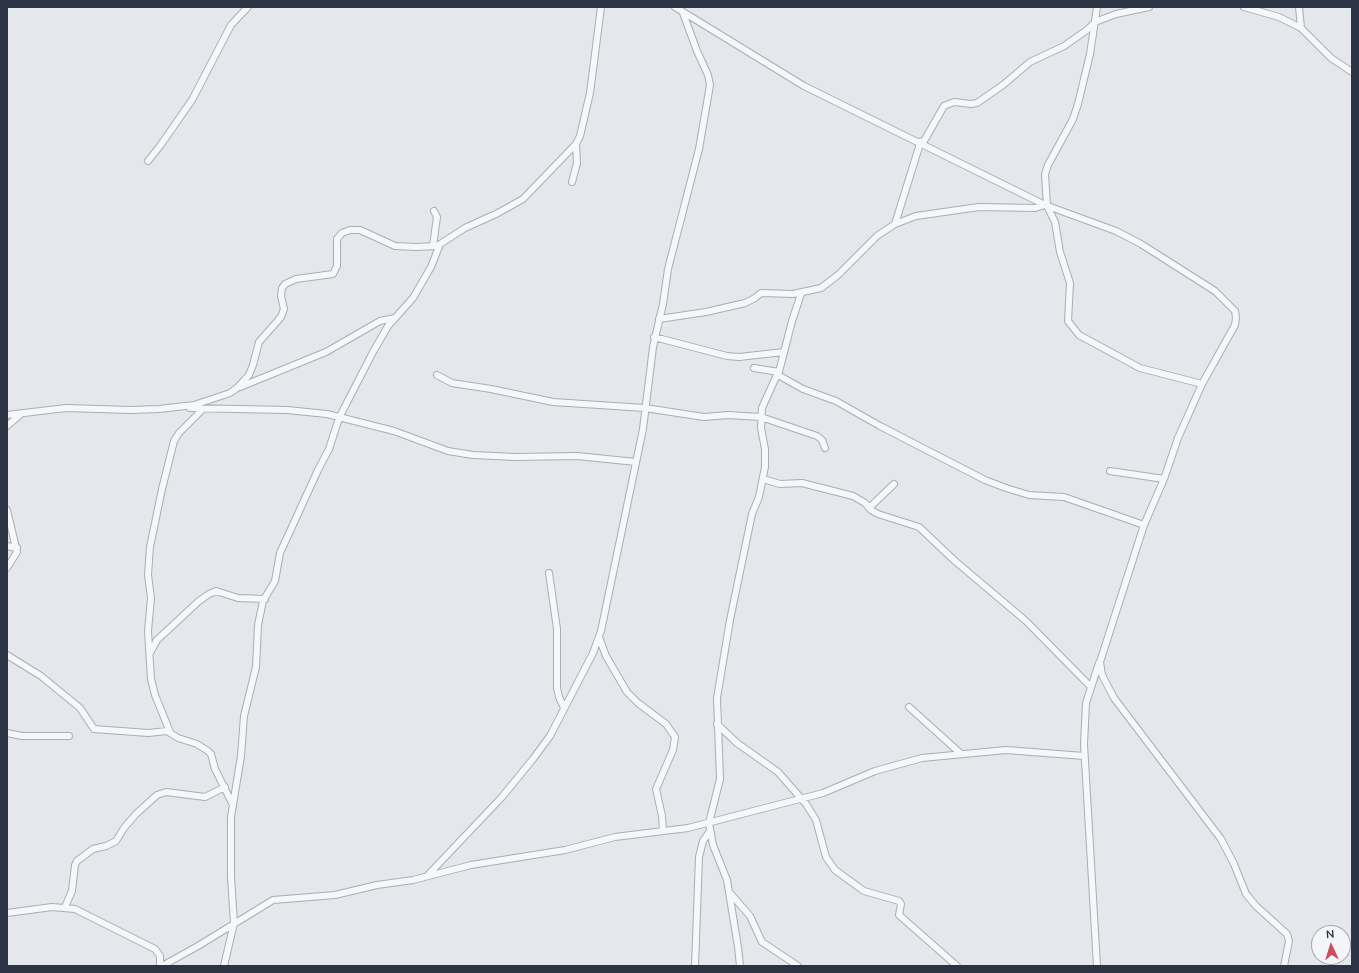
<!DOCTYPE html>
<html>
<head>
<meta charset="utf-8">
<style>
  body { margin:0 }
  #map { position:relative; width:1359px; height:973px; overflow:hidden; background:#e4e7eb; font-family:Mulish,sans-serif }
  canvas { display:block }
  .frame { position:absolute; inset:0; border:8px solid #2c3443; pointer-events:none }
  .north { position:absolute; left:1311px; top:925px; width:40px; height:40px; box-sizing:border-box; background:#f4f5f8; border:1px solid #a4a8b0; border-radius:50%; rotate:356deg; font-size:11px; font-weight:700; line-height:16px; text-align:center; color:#2c3443 }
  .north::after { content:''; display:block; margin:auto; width:14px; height:18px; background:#cb4e5f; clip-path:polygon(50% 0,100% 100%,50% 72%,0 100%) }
</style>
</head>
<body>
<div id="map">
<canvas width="1359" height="973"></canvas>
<div class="frame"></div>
<div class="north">N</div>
</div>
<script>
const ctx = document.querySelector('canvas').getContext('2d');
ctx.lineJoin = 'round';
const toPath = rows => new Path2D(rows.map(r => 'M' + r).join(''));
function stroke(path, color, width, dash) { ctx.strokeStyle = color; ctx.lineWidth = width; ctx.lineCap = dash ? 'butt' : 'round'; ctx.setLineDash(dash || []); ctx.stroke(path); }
const minor = toPath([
  [675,7,804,86,1045,205,1116,231,1141,244,1215,291,1235,311,1236,318,1235,325,1202,384,1178,438,1164,479,1144,525,1100,662,1102,675,1114,698,1221,839,1234,864,1246,894,1256,906,1287,934,1289,941,1284,966],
  [1097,7,1090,54,1078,104,1073,119,1048,165,1045,174,1047,206,1055,222,1060,252,1070,283,1068,321,1079,335,1140,368,1202,384],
  [1244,7,1279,17,1301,28,1331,58,1352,72],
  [1299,7,1301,28],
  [148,161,160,146,192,100,231,25,248,7],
  [572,182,577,163,576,144],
  [895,224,919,147,919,142,924,141,944,106,954,102,971,104,977,103,1003,85,1030,62,1064,46,1087,30,1095,22,1116,14,1149,7],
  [433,246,437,217,434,211],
  [659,319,706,312,745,303,755,298,761,293,793,294,821,288,838,275,877,236,895,224,916,216,979,207,1035,208,1045,205],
  [654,337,727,356,739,357,784,352],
  [754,368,779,372],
  [437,375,452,383,491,389,553,402,645,408,704,417,728,415,761,417,817,436,822,440,825,448],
  [778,375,803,389,836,401,880,426,985,480,1006,488,1029,495,1064,497,1144,525],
  [240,387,326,352,380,321,395,318],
  [190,408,287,410,327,414,394,431,448,451,473,455,515,457,577,456,636,462],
  [7,415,66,408,131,410,159,409,194,405,230,393,237,388,249,375,253,365,259,342,281,317,284,309,281,296,282,288,285,284,296,279,333,274,337,266,337,239,342,233,350,230,360,230,395,246,416,247,437,246,465,228,498,213,523,199,576,144,580,136,590,93,601,7],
  [7,426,21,414],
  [1110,471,1164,479],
  [763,479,780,484,802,483,853,496,865,503,871,510,878,514,919,527,955,561,1026,621,1091,687],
  [869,508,894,484],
  [7,510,17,552,7,568],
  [7,546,17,548],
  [549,573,557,629,557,688,559,697,564,708],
  [599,637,606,656,627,692,638,703,666,724,675,737,673,750,656,789,662,816,663,830],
  [150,653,157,640,199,601,209,594,216,591,238,598,265,599],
  [7,655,41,676,80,708,94,729,148,733,167,731,178,738,197,744,208,751,211,754,215,769,233,805],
  [909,707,960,753],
  [717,724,737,743,778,772,806,804,816,820,826,857,835,870,864,891,899,901,901,904,899,915,957,966],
  [170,732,155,695,151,679,148,631,151,598,148,575,150,547,162,489,174,441,179,433,203,409],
  [7,733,22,736,69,736],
  [428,875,502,797,533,759,550,736,593,653,601,631,643,429,653,347,663,304,668,269,699,149,710,85,708,75,697,51,683,13],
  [730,893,750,916,762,942,798,966],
  [65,907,72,891,75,865,77,861,93,849,106,846,116,841,124,828,136,814,157,795,166,792,205,797,225,787],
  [7,913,52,907,75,909,155,949,160,956,160,966],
  [162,966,198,946,273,900,335,895,377,885,413,880,471,865,565,850,615,837,688,828,823,793,875,771,922,758,1006,750,1084,756],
  [224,966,234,923,231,877,231,817,241,756,244,716,256,667,258,625,263,601,275,581,280,553,318,470,329,449,339,418,373,352,388,326,413,298,431,267,440,244],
  [695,966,699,857,703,841,710,831],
  [740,966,738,947,727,880,713,845,709,823,720,779,717,698,730,620,752,514,759,497,765,467,765,449,761,428,762,408,780,368,792,321,801,294],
  [1097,966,1084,744,1086,703,1099,663]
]);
stroke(minor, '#a9aeb5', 8);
stroke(minor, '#f6f7f9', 6);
</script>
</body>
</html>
